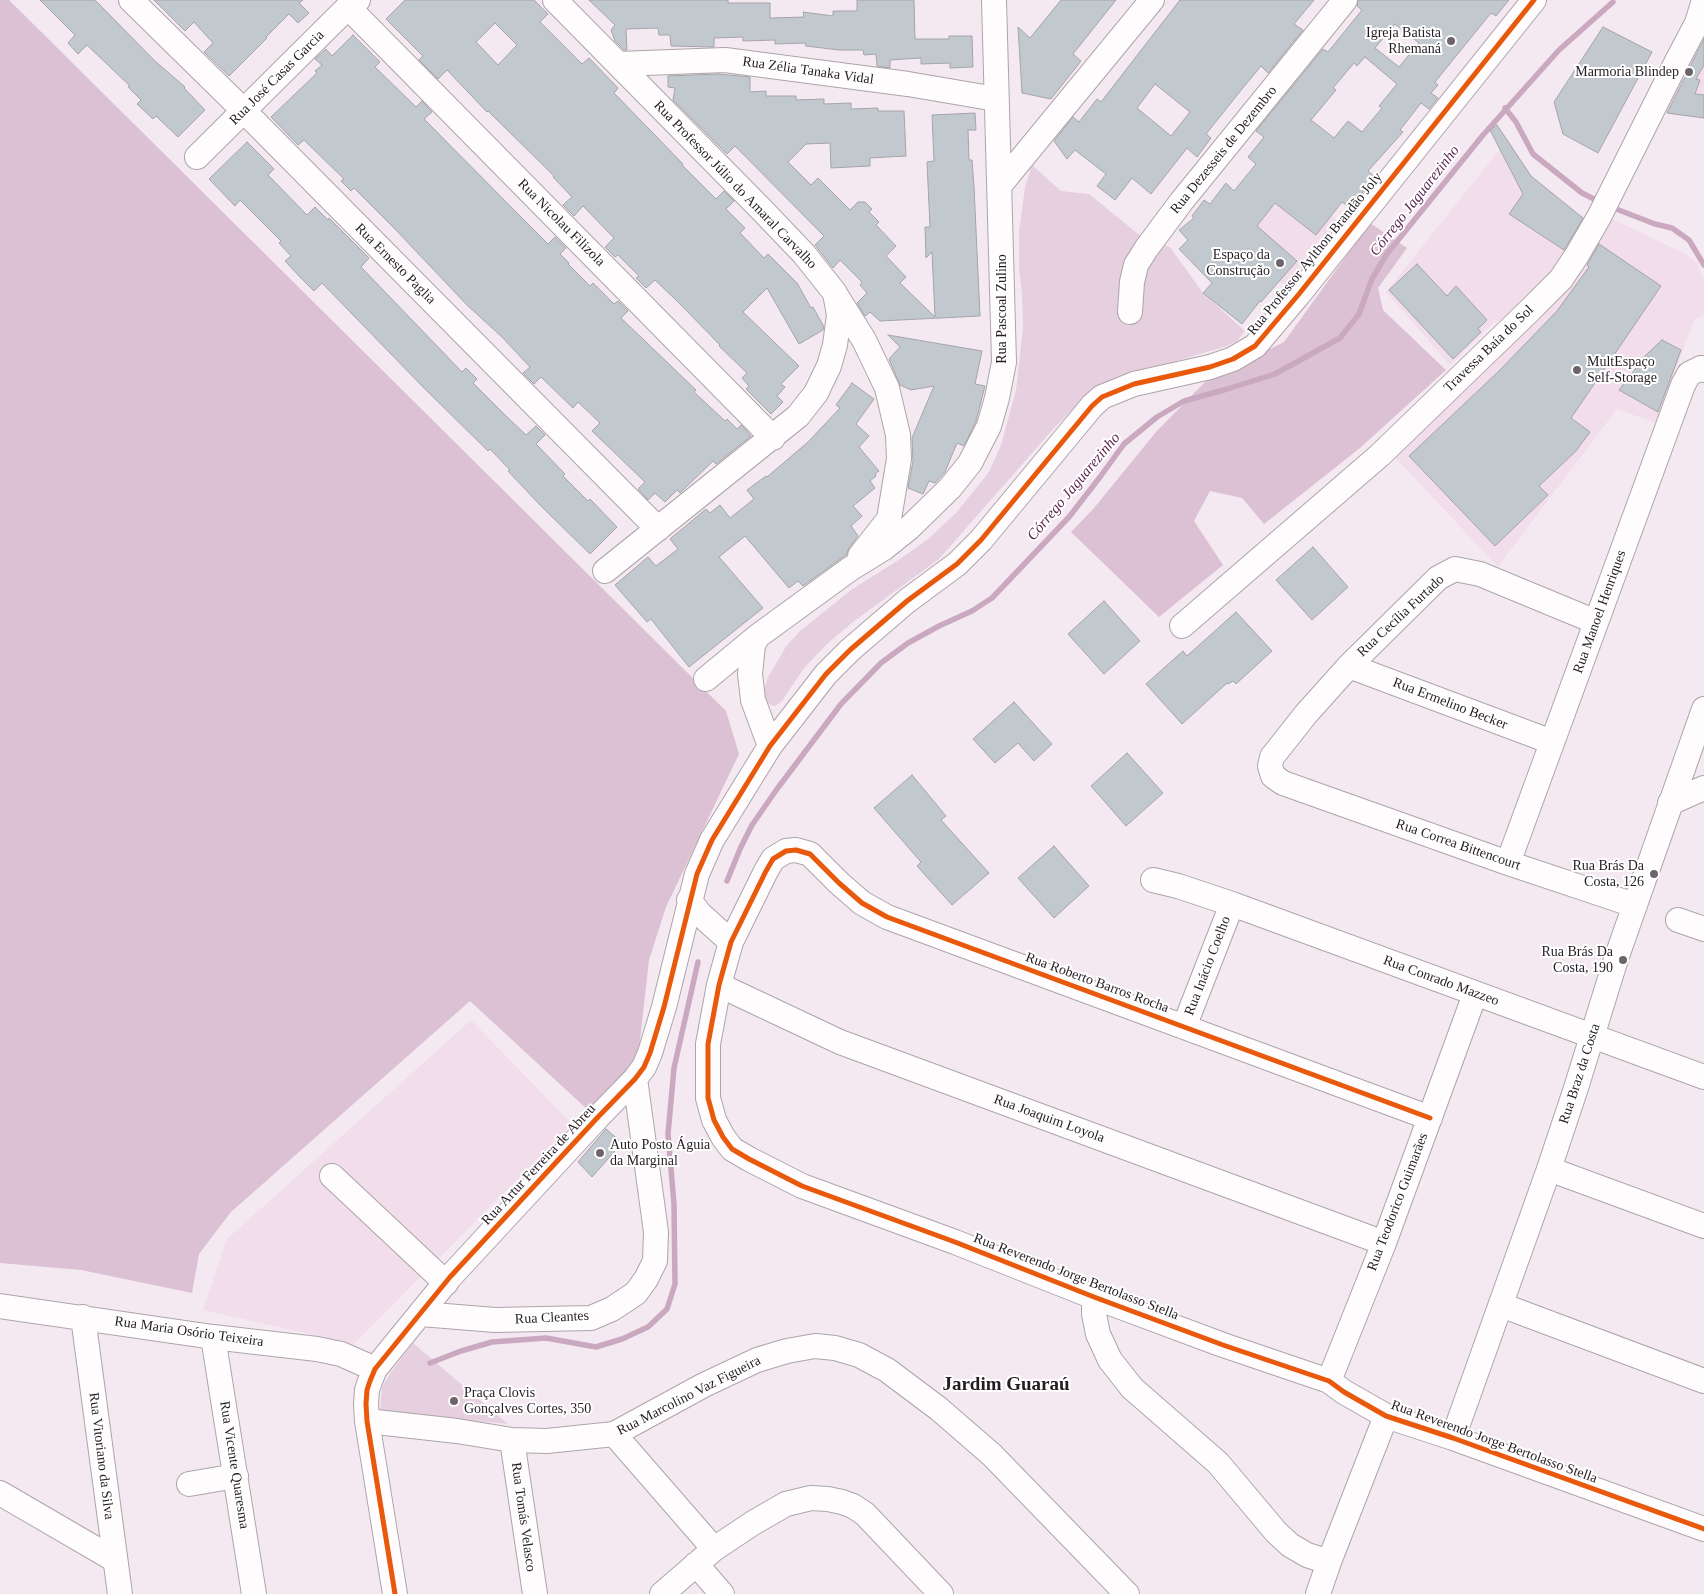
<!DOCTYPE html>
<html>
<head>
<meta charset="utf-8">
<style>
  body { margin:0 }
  canvas { display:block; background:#f5e9f1 }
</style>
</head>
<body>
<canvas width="1704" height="1594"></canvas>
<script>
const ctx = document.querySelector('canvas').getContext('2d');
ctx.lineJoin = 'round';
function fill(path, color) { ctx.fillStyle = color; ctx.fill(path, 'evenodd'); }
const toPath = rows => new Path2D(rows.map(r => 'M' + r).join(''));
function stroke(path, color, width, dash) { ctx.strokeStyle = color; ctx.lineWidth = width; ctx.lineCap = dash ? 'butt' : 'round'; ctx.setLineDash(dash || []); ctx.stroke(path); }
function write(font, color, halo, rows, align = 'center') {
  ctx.font = font + ' "Times New Roman",serif'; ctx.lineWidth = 4; ctx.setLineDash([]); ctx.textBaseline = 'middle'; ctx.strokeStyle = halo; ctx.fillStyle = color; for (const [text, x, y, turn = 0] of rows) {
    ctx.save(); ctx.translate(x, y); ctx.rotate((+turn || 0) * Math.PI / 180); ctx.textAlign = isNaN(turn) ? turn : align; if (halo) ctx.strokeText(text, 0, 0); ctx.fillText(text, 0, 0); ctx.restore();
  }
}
const built = toPath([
  [1704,28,1704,118,1656,111],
  [1508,139,1531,176,1588,222,1579,239,1519,314,1494,322,1450,365,1386,292],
  [1292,183,1341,223,1289,289,1239,249],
  [1608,217,1686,254,1698,264,1704,280,1704,315,1694,320,1656,423,1617,409,1498,567,1393,455],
  [471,1020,572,1124,354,1344,203,1310,227,1239]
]);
const green = toPath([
  [1032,165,1061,191,1089,194,1142,237,1170,247,1203,293,1245,331,1237,341,1227,346,1123,377,1088,394,1055,427,939,559,853,622,827,644,805,667,781,702,775,706,768,704,764,700,763,694,768,677,787,645,800,631,851,590,900,559,928,539,956,513,989,472,1001,445,1016,390,1023,327,1022,294,1019,268,1019,232,1025,187],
  [413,1343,508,1424,380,1412,382,1387,391,1372]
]);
const forest = toPath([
  [0,0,9,0,726,711,739,754,666,907,649,960,639,1049,622,1082,590,1112,470,1001,231,1212,199,1254,192,1293,81,1270,0,1263],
  [1370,223,1407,248,1378,288,1383,310,1446,370,1360,448,1264,524,1242,498,1210,491,1194,521,1223,565,1159,617,1071,532,1094,508,1156,432,1206,381,1284,342]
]);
const stream = toPath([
  [1505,108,1516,122,1533,154,1582,193,1600,202],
  [1611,207,1655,224,1672,228,1689,240,1704,265],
  [727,881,740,849,752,825,777,789,841,704,881,663,908,643,939,626,972,611,992,598,1069,517,1100,477,1124,444,1157,417,1184,401,1224,390,1275,374,1340,338,1359,314,1372,279,1386,255,1483,135,1559,50,1613,2],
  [430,1363,461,1351,492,1342,546,1338,596,1347,622,1339,648,1327,667,1309,675,1284,674,1204,668,1134,674,1068,698,962]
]);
const building = toPath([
  [40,0,95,0,155,61,185,87,184,88,205,110,178,137,156,116,153,119,137,104,141,100,128,87,130,86,87,45,78,54,68,43,75,35,40,0],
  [154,0,303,0,299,3,309,13,298,23,289,14,266,37,267,38,229,76,204,52,213,43,194,22,185,31,154,0],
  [405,0,534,0,548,14,540,22,582,64,589,58,618,88,614,93,683,164,682,165,716,199,724,191,734,201,726,209,745,228,740,233,764,258,768,254,797,283,811,308,813,307,824,327,823,330,799,344,767,288,743,312,799,366,781,384,785,387,777,396,783,402,771,414,746,389,749,386,742,378,747,373,719,346,720,345,678,302,655,280,646,288,636,278,639,276,618,255,615,257,605,247,614,238,583,206,574,216,563,205,572,197,553,177,554,176,488,111,487,112,447,70,438,79,419,60,423,56,386,19,405,0],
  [495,23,517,45,498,65,476,42,495,23],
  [589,0,728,0,728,3,770,3,770,18,804,17,803,12,833,16,833,11,857,11,857,0,914,0,915,39,949,39,949,36,972,36,973,67,950,68,950,63,921,64,921,58,890,60,890,68,877,66,876,54,864,55,863,50,839,50,806,46,805,43,775,44,775,40,743,41,743,37,714,38,714,47,671,46,670,35,659,35,658,28,626,29,627,50,624,50,615,41,611,30,615,25,589,0],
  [1061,0,1116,0,1073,54,1081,61,1051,99,1022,93,1018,27,1030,38,1061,0],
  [1180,0,1314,0,1294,24,1303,30,1268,73,1261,66,1242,89,1206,134,1211,138,1197,157,1187,148,1151,194,1132,178,1115,200,1097,186,1106,174,1075,150,1067,159,1054,141,1073,117,1079,122,1097,99,1101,102,1180,0],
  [1155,84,1190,112,1171,136,1137,108,1155,84],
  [1358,0,1509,0,1496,16,1491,13,1435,82,1438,85,1431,93,1438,98,1429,109,1421,103,1400,130,1403,132,1368,171,1375,177,1350,208,1342,202,1316,235,1275,203,1257,226,1297,261,1261,302,1260,301,1242,324,1203,293,1212,283,1179,249,1188,240,1179,230,1194,218,1192,216,1204,200,1210,204,1226,183,1234,191,1256,164,1248,157,1264,137,1256,131,1323,49,1328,52,1362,10,1357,6,1358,0],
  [1395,24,1419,43,1399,67,1375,48,1395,24],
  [1365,57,1397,84,1379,106,1382,108,1362,132,1348,121,1334,138,1311,120,1336,90,1333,88,1354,63,1357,66,1365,57],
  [1603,27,1652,52,1598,153,1563,134,1554,102,1603,27],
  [353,35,380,62,375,67,416,107,422,101,432,112,424,119,525,221,548,244,555,237,566,248,560,254,569,263,568,264,590,286,593,283,614,304,618,301,628,311,621,318,696,390,694,392,725,421,727,419,737,429,741,425,751,436,716,464,713,461,680,493,677,490,665,502,655,493,648,500,638,489,645,482,592,431,600,423,578,402,573,408,541,377,534,384,523,373,530,367,502,337,467,305,394,228,354,188,351,191,341,181,344,179,304,140,298,145,271,117,317,73,315,71,322,65,315,59,326,49,332,56,353,35],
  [1704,39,1704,65,1696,79,1700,80,1695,94,1704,95,1704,118,1667,113,1704,39],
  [718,74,750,77,750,92,766,91,766,96,796,96,796,100,824,99,824,104,851,103,851,109,878,108,878,111,904,111,906,156,870,158,870,166,831,168,830,143,806,144,788,162,811,185,818,178,850,210,858,202,865,202,872,209,869,212,879,222,876,225,896,246,886,256,906,277,900,283,935,317,932,252,926,258,925,227,930,227,927,162,934,161,932,115,975,113,976,130,968,130,969,160,972,160,974,187,980,316,880,321,870,312,865,316,857,303,867,293,860,285,862,282,840,260,833,268,815,245,824,236,735,146,727,154,673,100,675,88,668,87,668,76,718,74],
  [1497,125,1531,176,1583,218,1564,250,1509,214,1523,194,1490,130,1497,125],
  [247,142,274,169,268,175,307,215,315,207,328,220,329,218,369,258,361,267,462,372,466,368,477,379,473,383,505,415,526,435,536,426,545,435,536,444,565,474,563,476,588,501,590,499,617,527,590,554,540,505,508,471,510,470,490,449,488,451,424,388,322,283,314,291,301,278,285,261,291,256,279,243,281,241,240,200,235,206,209,179,247,142],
  [1599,244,1661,286,1571,418,1590,432,1576,451,1539,486,1548,495,1495,546,1409,456,1499,371,1557,311,1589,267,1587,265,1599,244],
  [1417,264,1447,296,1456,286,1487,320,1478,329,1481,332,1453,359,1389,290,1417,264],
  [888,335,982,351,975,384,985,386,976,421,964,446,957,443,945,472,935,483,929,481,923,494,908,488,913,461,912,438,934,386,911,390,900,385,889,359,900,347,888,335],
  [1662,340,1681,350,1658,412,1619,390,1646,355,1662,340],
  [852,383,874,399,856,424,869,436,859,447,879,471,875,474,876,476,870,481,875,488,853,506,862,516,851,526,858,536,849,548,846,555,803,586,798,581,789,588,745,536,719,557,763,608,689,667,651,619,647,622,615,585,648,557,656,566,678,549,670,539,706,509,710,513,720,505,730,518,754,499,747,490,766,476,767,477,808,442,840,408,836,405,852,383],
  [1313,547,1348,587,1312,620,1276,580,1313,547],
  [1104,601,1140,641,1104,674,1068,634,1104,601],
  [1236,612,1272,651,1236,684,1233,681,1228,684,1227,683,1182,724,1146,684,1183,651,1187,656,1236,612],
  [1014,702,1052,744,1034,761,1018,743,995,763,973,739,1014,702],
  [1127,753,1163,793,1126,826,1091,786,1127,753],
  [912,775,946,816,941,820,989,873,952,905,917,866,921,862,874,808,912,775],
  [1054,846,1089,886,1054,918,1018,878,1054,846],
  [606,1129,622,1143,592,1177,578,1162,606,1129]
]);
const minor = toPath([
  [131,0,243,110,658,529],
  [555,0,762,210,804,254,835,293,839,315,835,345,829,366,816,393,798,416,605,571],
  [348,7,773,438],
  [618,64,725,60,908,84,996,99],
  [197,157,348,7,358,0],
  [1000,185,1152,0],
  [837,297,864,340,887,388,898,435,899,459,889,519,860,556],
  [1130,312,1132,282,1136,265,1146,249,1181,202,1345,0],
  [1596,622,1480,574,1455,569,1438,578,1349,666,1306,714,1272,757,1270,766,1273,776,1283,783,1508,863,1634,905],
  [1182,626,1380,455,1528,312,1561,279,1577,255,1599,217,1678,59,1697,23,1704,0],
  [1349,666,1552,742],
  [706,679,758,636],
  [770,746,753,700,750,674,753,645,758,636,850,569,884,548,909,528,950,488,970,463,989,426,997,398,1004,362,994,0],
  [1670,803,1704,788],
  [1508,863,1683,385,1689,374,1701,368,1704,370],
  [1153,880,1178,886,1232,904,1704,1077],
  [689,900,700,914,731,942],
  [1678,920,1704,929],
  [719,985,840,1042,1384,1243],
  [1184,1027,1232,904],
  [1430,1118,887,917,862,903,839,883,810,854,796,850,786,851,773,859,766,871,731,942,719,985,708,1044,708,1098,714,1120,723,1137,732,1149,749,1159,802,1186,955,1242,1094,1297,1223,1345,1329,1381,1344,1392,1386,1416,1453,1438,1704,1529],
  [1549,1169,1704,1226],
  [332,1176,446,1283],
  [1094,1297,1094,1314,1098,1334,1110,1360,1132,1388,1218,1463,1276,1532,1290,1545,1307,1555,1329,1562,1386,1416],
  [1501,1305,1704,1381],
  [0,1306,213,1337,317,1349,341,1354,375,1369],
  [421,1314,495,1320,591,1318,612,1309,636,1293,646,1279,655,1261,656,1232,635,1079],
  [83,1317,120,1594],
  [213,1337,254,1594],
  [1329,1381,1384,1243,1475,994],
  [367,1421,457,1431,512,1440,547,1441,614,1434,704,1385,757,1360,787,1351,815,1346,835,1348,859,1355,887,1370,939,1409,992,1455,1127,1594],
  [614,1434,714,1549],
  [1453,1438,1549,1169,1576,1088,1617,956,1704,709],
  [512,1440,535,1594],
  [189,1484,236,1476],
  [0,1493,115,1560],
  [696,1564,722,1594],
  [395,1594,367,1421,366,1404,367,1390,370,1381,375,1369,450,1277,598,1117,635,1079,644,1067,650,1053,664,1007,697,874,712,840,770,746,826,674,850,650,907,601,957,564,981,540,1092,406,1102,397,1134,384,1210,367,1233,359,1255,346,1299,294,1534,0],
  [662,1594,714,1549,753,1523,786,1504,811,1498,828,1499,842,1502,853,1506,865,1514,941,1594],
  [1318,1594,1329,1562]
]);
const cycleway = toPath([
  [1430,1118,887,917,862,903,839,883,810,854,796,850,786,851,773,859,766,871,731,942,719,985,708,1044,708,1098,714,1120,723,1137,732,1149,749,1159,802,1186,955,1242,1094,1297,1223,1345,1329,1381,1344,1392,1386,1416,1453,1438,1704,1529],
  [395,1594,367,1421,366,1404,367,1390,370,1381,375,1369,450,1277,598,1117,635,1079,644,1067,650,1053,664,1007,697,874,712,840,770,746,826,674,850,650,907,601,957,564,981,540,1092,406,1102,397,1134,384,1210,367,1233,359,1255,346,1299,294,1534,0]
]);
const markers = [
  [1451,41,5,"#6d646a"],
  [1689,72,5,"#6d646a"],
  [1280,263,5,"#6d646a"],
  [1577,370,5,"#6d646a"],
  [1654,874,5,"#6d646a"],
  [1623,960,5,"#6d646a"],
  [600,1153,5,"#6d646a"],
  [454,1401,5,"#6d646a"]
];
const poiNames = [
  ["Igreja Batista",1441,33],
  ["Rhemaná",1441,49],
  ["Marmoria Blindep",1679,72],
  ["Espaço da",1270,255],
  ["Construção",1270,271],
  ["MultEspaço",1587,362,"left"],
  ["Self-Storage",1587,378,"left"],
  ["Rua Brás Da",1644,866],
  ["Costa, 126",1644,882],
  ["Rua Brás Da",1613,952],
  ["Costa, 190",1613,968],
  ["Auto Posto Águia",610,1145,"left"],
  ["da Marginal",610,1161,"left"],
  ["Praça Clovis",464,1393,"left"],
  ["Gonçalves Cortes, 350",464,1409,"left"]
];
const streetNames = [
  ["Rua Zélia Tanaka Vidal",808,71,8],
  ["Rua José Casas Garcia",277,78,-45],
  ["Rua Dezesseis de Dezembro",1224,150,-51],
  ["Rua Professor Júlio do Amaral Carvalho",735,185,46],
  ["Rua Nicolau Filizola",561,223,45],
  ["Rua Professor Aylthon Brandão Joly",1315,254,-51],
  ["Rua Ernesto Paglia",395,264,45],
  ["Rua Pascoal Zulino",1002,309,-90],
  ["Travessa Baía do Sol",1489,349,-44],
  ["Rua Manoel Henriques",1600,612,-70],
  ["Rua Cecília Furtado",1401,616,-43],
  ["Rua Ermelino Becker",1450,704,21],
  ["Rua Correa Bittencourt",1458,845,19],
  ["Rua Inácio Coelho",1208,966,-69],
  ["Rua Conrado Mazzeo",1441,981,20],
  ["Rua Roberto Barros Rocha",1097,983,20],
  ["Rua Braz da Costa",1580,1074,-72],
  ["Rua Joaquim Loyola",1049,1119,20],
  ["Rua Artur Ferreira de Abreu",539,1165,-47],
  ["Rua Teodorico Guimarães",1398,1202,-69],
  ["Rua Reverendo Jorge Bertolasso Stella",1076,1277,21],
  ["Rua Cleantes",552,1318,-3],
  ["Rua Maria Osório Teixeira",189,1332,8],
  ["Rua Marcolino Vaz Figueira",689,1396,-27],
  ["Rua Reverendo Jorge Bertolasso Stella",1494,1442,20],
  ["Rua Vitoriano da Silva",101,1456,83],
  ["Rua Vicente Quaresma",234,1465,81],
  ["Rua Tomás Velasco",523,1517,82]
];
const waterNames = [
  ["Córrego Jaguarezinho",1415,201,-52],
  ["Córrego Jaguarezinho",1074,487,-50]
];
const districtNames = [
  ["Jardim Guaraú",1006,1385]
];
fill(built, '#f2ddeb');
fill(green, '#e6cfdf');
fill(forest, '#dcc0d4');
stroke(stream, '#caa9c0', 5.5);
fill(building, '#c2c9ce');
stroke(building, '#a5a4a8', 1);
stroke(minor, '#ada4aa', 26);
stroke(minor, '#fefcfd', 24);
stroke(cycleway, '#e8590c', 5);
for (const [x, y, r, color] of markers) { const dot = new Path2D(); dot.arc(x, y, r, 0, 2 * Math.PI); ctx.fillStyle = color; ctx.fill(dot); stroke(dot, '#fff', 2); }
write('14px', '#241c22', '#fff', poiNames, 'right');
write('14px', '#241c22', '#fff', streetNames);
write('italic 15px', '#5d2851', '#fff', waterNames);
write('bold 19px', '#241c22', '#fff', districtNames);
</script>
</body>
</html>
